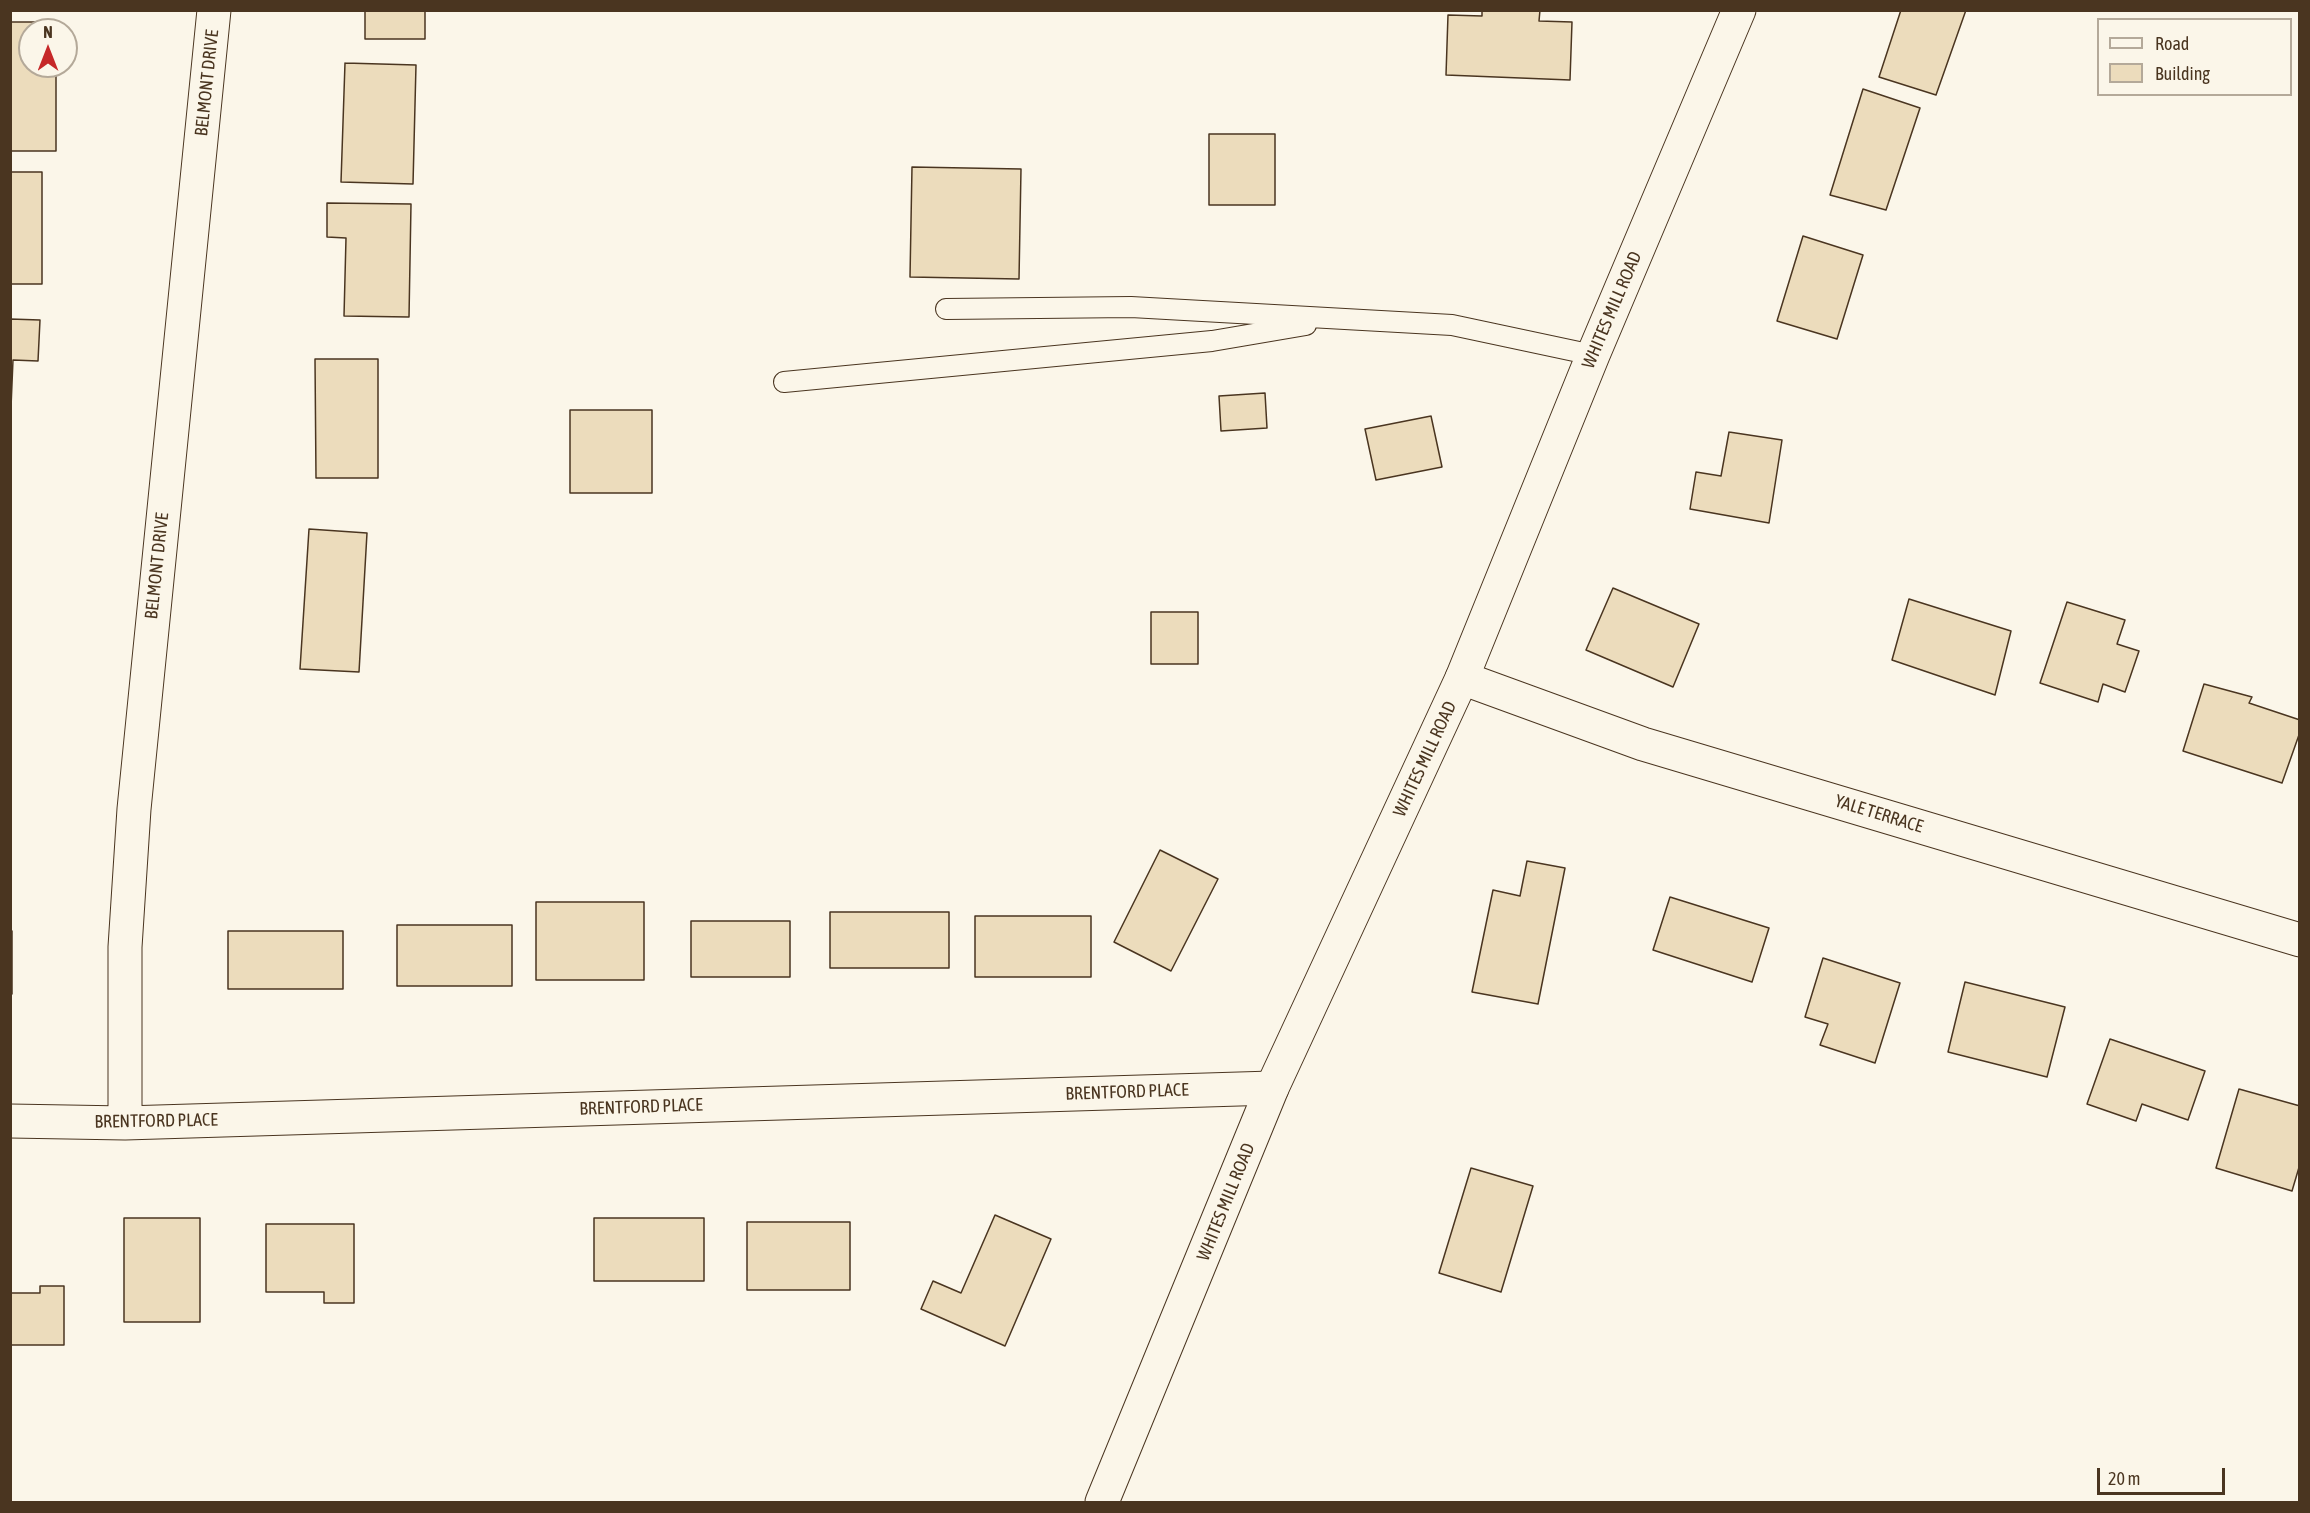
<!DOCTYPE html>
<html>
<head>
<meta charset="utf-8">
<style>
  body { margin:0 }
  #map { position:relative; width:2310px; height:1513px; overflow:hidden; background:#fbf6e9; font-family:"Asap Condensed",sans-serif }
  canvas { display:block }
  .frame { position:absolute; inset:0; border:12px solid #4a3520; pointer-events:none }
  .legend { position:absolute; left:2097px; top:18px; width:195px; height:78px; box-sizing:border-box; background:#fbf6e9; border:2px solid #b4a999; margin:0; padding:8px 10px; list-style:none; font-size:18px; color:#4a3520 }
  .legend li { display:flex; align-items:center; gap:12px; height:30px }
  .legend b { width:30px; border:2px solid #b4a999 }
  .north { position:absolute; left:18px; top:18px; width:60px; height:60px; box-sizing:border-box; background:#fbf6e9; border:2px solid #b4a999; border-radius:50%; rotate:0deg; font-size:16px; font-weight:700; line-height:24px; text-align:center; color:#4a3520 }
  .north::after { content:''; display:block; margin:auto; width:21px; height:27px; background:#c62828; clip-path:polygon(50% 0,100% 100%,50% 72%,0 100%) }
  .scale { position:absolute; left:2097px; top:1468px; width:128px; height:27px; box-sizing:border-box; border:3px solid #4a3520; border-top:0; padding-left:8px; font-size:18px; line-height:21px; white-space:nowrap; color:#4a3520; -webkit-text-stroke:4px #fbf6e9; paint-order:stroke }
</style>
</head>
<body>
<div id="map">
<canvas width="2310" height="1513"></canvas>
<div class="frame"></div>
<ul class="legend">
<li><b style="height:8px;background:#fbf6e9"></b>Road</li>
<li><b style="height:16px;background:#ecdcbc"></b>Building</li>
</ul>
<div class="north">N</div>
<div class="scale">20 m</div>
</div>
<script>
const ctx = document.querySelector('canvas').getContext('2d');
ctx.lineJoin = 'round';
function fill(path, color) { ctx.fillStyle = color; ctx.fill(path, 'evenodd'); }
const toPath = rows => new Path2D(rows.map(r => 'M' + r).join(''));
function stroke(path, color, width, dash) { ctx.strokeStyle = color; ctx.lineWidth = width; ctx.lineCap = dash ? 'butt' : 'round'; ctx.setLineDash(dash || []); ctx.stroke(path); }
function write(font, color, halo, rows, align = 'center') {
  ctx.font = font + ' "Asap Condensed",sans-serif'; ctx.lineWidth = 4.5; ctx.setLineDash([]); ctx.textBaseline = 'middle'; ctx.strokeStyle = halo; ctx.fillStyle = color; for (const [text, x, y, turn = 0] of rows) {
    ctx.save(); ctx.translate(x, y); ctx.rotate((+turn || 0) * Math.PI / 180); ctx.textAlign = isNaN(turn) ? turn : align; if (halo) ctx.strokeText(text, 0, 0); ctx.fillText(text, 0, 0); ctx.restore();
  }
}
const building = toPath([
  [365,10,425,10,425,39,365,39,365,10],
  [1482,10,1540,10,1539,21,1572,22,1570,80,1446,75,1448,15,1482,16,1482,10],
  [1901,10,1966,10,1936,95,1879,77,1901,10],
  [10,22,56,22,56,30,30,30,30,66,56,66,56,151,10,151,10,22],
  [345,63,416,65,413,184,341,182,345,63],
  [1863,89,1920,108,1886,210,1830,195,1863,89],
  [1209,134,1275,134,1275,205,1209,205,1209,134],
  [912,167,1021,169,1019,279,910,277,912,167],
  [10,172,42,172,42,284,10,284,10,172],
  [327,203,411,204,409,317,344,316,346,238,327,237,327,203],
  [1803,236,1863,255,1837,339,1777,321,1803,236],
  [10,319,40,320,38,361,13,360,10,431,10,319],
  [315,359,378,359,378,478,316,478,315,359],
  [1265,393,1267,428,1221,431,1219,396,1265,393],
  [570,410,652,410,652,493,570,493,570,410],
  [1431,416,1442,467,1376,480,1365,429,1431,416],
  [1729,432,1782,440,1769,523,1690,509,1696,472,1721,476,1729,432],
  [309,529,367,533,359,672,300,669,309,529],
  [1613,588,1699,624,1673,687,1586,650,1613,588],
  [1909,599,2011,631,1995,695,1892,660,1909,599],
  [2067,602,2125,620,2117,644,2139,651,2125,692,2103,684,2098,702,2040,683,2067,602],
  [1151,612,1198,612,1198,664,1151,664,1151,612],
  [2204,684,2252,697,2249,703,2300,720,2300,732,2282,783,2183,751,2204,684],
  [1160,850,1218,879,1171,971,1114,942,1160,850],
  [1527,861,1565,868,1538,1004,1472,992,1493,890,1520,896,1527,861],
  [1670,897,1769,928,1752,982,1653,950,1670,897],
  [536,902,644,902,644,980,536,980,536,902],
  [830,912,949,912,949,968,830,968,830,912],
  [975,916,1091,916,1091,977,975,977,975,916],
  [691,921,790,921,790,977,691,977,691,921],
  [397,925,512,925,512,986,397,986,397,925],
  [10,931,12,931,12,994,10,994,10,931],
  [228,931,343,931,343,989,228,989,228,931],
  [1823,958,1900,983,1875,1063,1820,1045,1828,1024,1805,1017,1823,958],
  [1965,982,2065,1007,2047,1077,1948,1052,1965,982],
  [2110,1039,2205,1071,2188,1120,2142,1104,2136,1121,2087,1104,2110,1039],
  [2239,1089,2300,1106,2300,1164,2292,1191,2216,1168,2239,1089],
  [1471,1168,1533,1186,1501,1292,1439,1273,1471,1168],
  [995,1215,1051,1239,1005,1346,921,1309,933,1281,961,1293,995,1215],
  [124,1218,200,1218,200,1322,124,1322,124,1218],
  [594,1218,704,1218,704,1281,594,1281,594,1218],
  [747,1222,850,1222,850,1290,747,1290,747,1222],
  [266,1224,354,1224,354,1303,324,1303,324,1292,266,1292,266,1224],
  [40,1286,64,1286,64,1345,10,1345,10,1293,40,1293,40,1286]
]);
const service = toPath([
  [946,309,1131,307,1452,325,1593,355],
  [784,382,1212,341,1306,325]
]);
const minor = toPath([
  [1462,678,1643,744,2300,940],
  [10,1121,125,1123,1272,1088],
  [125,1123,125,947,134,809,214,10]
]);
const tertiary = toPath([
  [1102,1502,1272,1088,1462,678,1593,355,1739,10]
]);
const streetNames = [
  ["BELMONT DRIVE",207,83,-84],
  ["WHITES MILL ROAD",1612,310,-67],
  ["BELMONT DRIVE",157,566,-84],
  ["WHITES MILL ROAD",1425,759,-65],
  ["YALE TERRACE",1879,814,17],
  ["BRENTFORD PLACE",1127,1092,-2],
  ["BRENTFORD PLACE",641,1107,-2],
  ["BRENTFORD PLACE",156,1121,-1],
  ["WHITES MILL ROAD",1226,1202,-68]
];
fill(building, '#ecdcbc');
stroke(building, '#4a3520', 1.5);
stroke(service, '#4a3520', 22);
stroke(minor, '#4a3520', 35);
stroke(tertiary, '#4a3520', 35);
stroke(service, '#fbf6e9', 20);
stroke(minor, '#fbf6e9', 33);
stroke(tertiary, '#fbf6e9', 33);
write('18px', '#4a3520', '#fbf6e9', streetNames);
</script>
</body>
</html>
